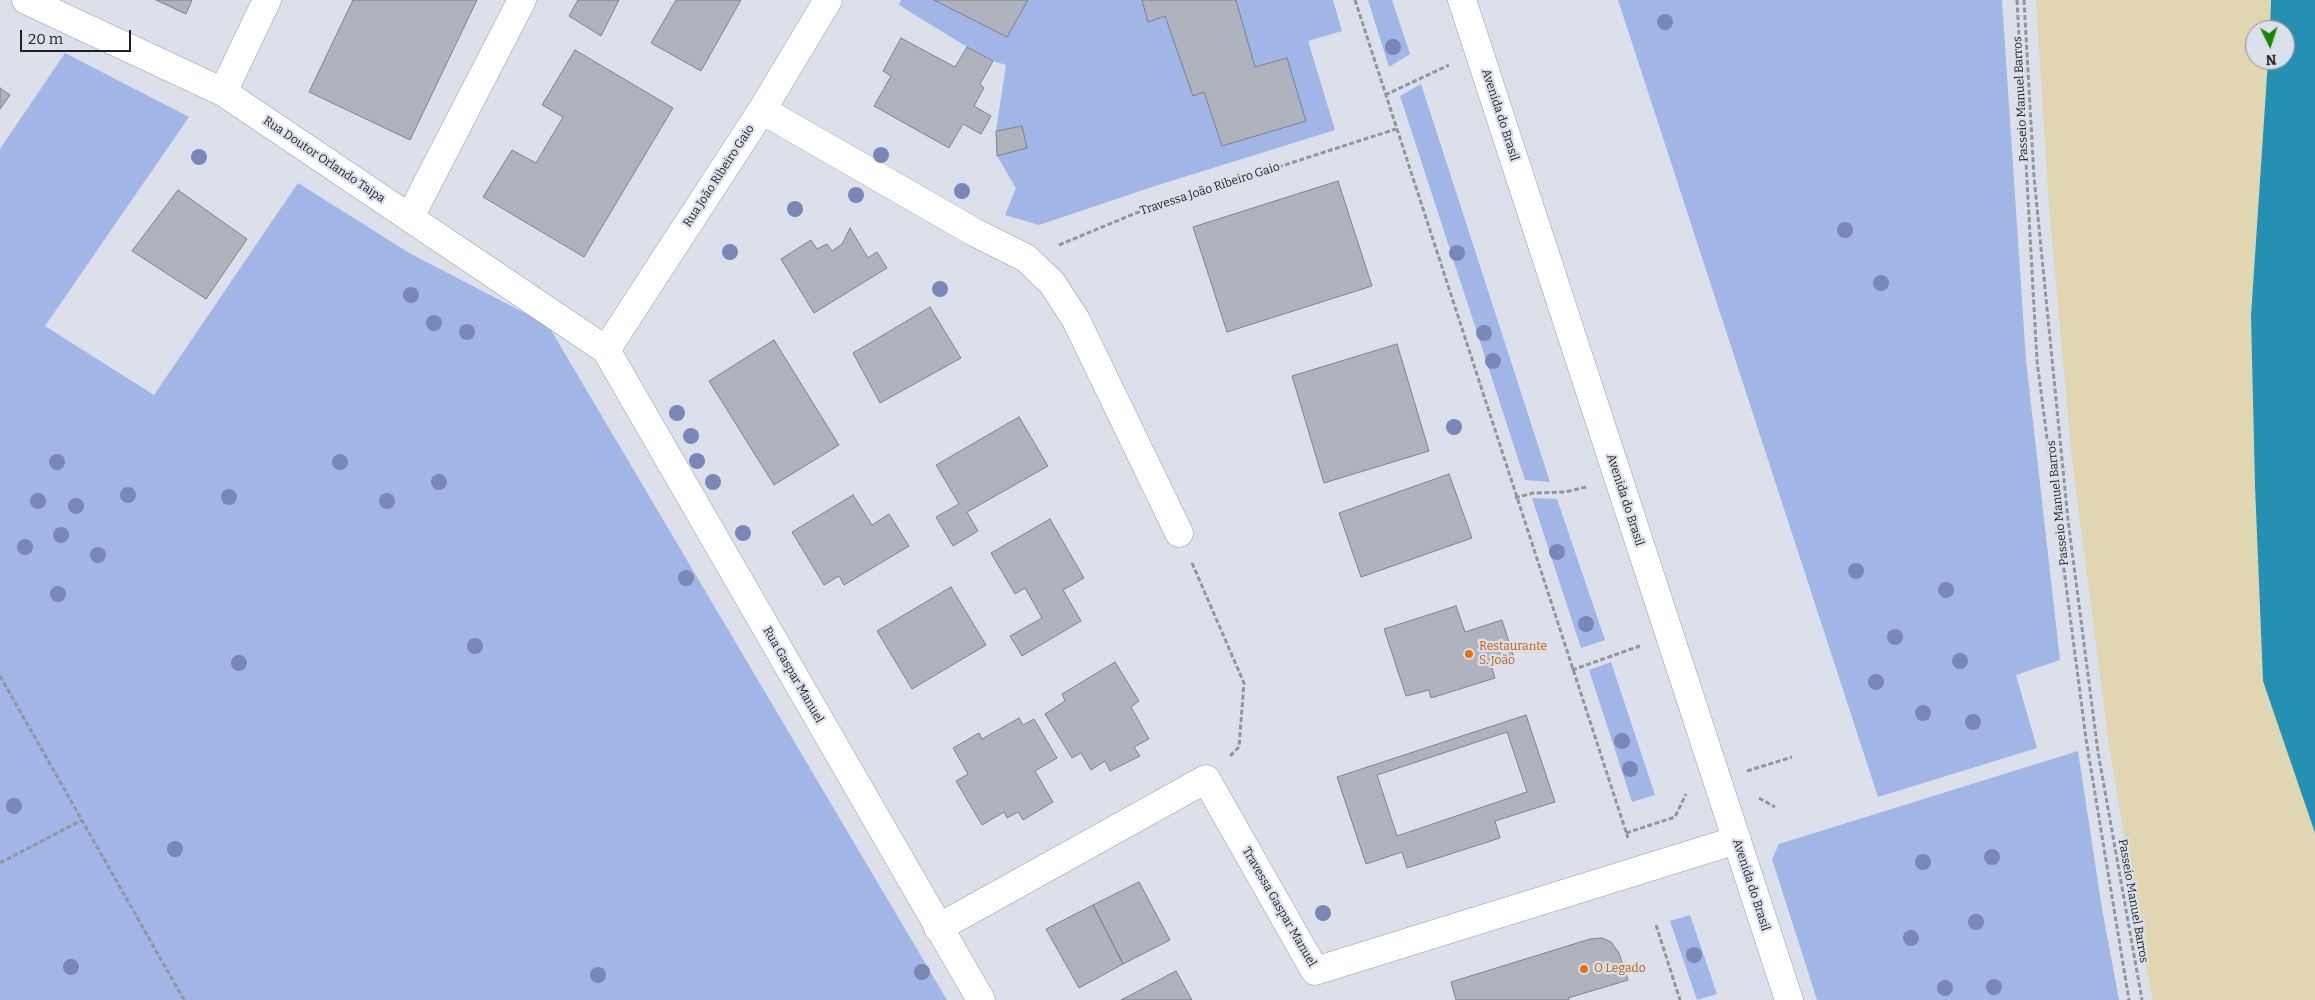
<!DOCTYPE html>
<html>
<head>
<meta charset="utf-8">
<style>
  body { margin:0 }
  #map { position:relative; width:2315px; height:1000px; overflow:hidden; background:#dbe0eb; font-family:Bitter,serif }
  canvas { display:block }
  .north { position:absolute; left:2245px; top:20px; width:50px; height:50px; box-sizing:border-box; background:#dbe0eb; border:1px solid #8f939b; border-radius:50%; rotate:176deg; font-size:14px; font-weight:700; line-height:20px; text-align:center; color:#1e2024 }
  .north::after { content:''; display:block; margin:auto; width:18px; height:22px; background:#188702; clip-path:polygon(50% 0,100% 100%,50% 72%,0 100%) }
  .scale { position:absolute; left:20px; top:30px; width:111px; height:22px; box-sizing:border-box; border:2px solid #1e2024; border-top:0; padding-left:6px; font-size:15px; line-height:18px; white-space:nowrap; color:#1e2024; -webkit-text-stroke:4px #dbe0eb; paint-order:stroke }
</style>
</head>
<body>
<div id="map">
<canvas width="2315" height="1000"></canvas>
<div class="north">N</div>
<div class="scale">20 m</div>
</div>
<script>
const ctx = document.querySelector('canvas').getContext('2d');
ctx.lineJoin = 'round';
function fill(path, color) { ctx.fillStyle = color; ctx.fill(path, 'evenodd'); }
const toPath = rows => new Path2D(rows.map(r => 'M' + r).join(''));
function stroke(path, color, width, dash) { ctx.strokeStyle = color; ctx.lineWidth = width; ctx.lineCap = dash ? 'butt' : 'round'; ctx.setLineDash(dash || []); ctx.stroke(path); }
function write(font, color, halo, rows, align = 'center') {
  ctx.font = font + ' Bitter,serif'; ctx.lineWidth = 4.5; ctx.setLineDash([]); ctx.textBaseline = 'middle'; ctx.strokeStyle = halo; ctx.fillStyle = color; for (const [text, x, y, turn = 0] of rows) {
    ctx.save(); ctx.translate(x, y); ctx.rotate((+turn || 0) * Math.PI / 180); ctx.textAlign = isNaN(turn) ? turn : align; if (halo) ctx.strokeText(text, 0, 0); ctx.fillText(text, 0, 0); ctx.restore();
  }
}
const green = toPath([
  [901,0,1333,0,1342,31,1308,41,1335,130,1155,186,1039,225,1005,215,1016,188,997,156,1027,147,1022,126,996,131,1006,65,993,61,967,47,899,5],
  [1368,0,1392,0,1410,54,1389,67],
  [1618,0,2002,0,2026,360,2060,660,2016,675,2037,748,1878,797],
  [65,53,189,117,45,326,154,395,298,183,411,254,548,325,947,1000,0,1000,0,149],
  [1421,84,1550,482,1525,480,1400,96],
  [1532,498,1557,499,1605,640,1581,648],
  [1611,662,1655,795,1632,802,1589,670],
  [2078,751,2102,909,2119,1000,1817,1000,1772,859,1779,844],
  [1690,915,1717,994,1697,1000,1670,921]
]);
const sand = toPath([
  [2036,0,2271,0,2270,30,2255,30,2255,60,2268,60,2251,316,2255,486,2263,681,2315,833,2315,1000,2153,1000,2141,941,2108,738,2072,459,2049,206]
]);
const water = toPath([
  [2271,0,2315,0,2315,833,2263,681,2255,486,2251,316,2268,60,2285,60,2285,30,2270,30]
]);
const building = toPath([
  [156,0,192,0,186,14,156,0],
  [353,0,477,0,410,140,309,92,353,0],
  [578,0,619,0,601,36,569,16,578,0],
  [676,0,741,0,701,71,651,43,676,0],
  [934,0,1028,0,1007,37,934,0],
  [1142,0,1236,0,1255,67,1287,58,1306,121,1222,146,1204,92,1193,96,1165,16,1148,22,1142,0],
  [901,38,955,67,967,47,993,61,980,84,984,88,974,106,991,116,981,134,963,124,949,148,874,106,891,76,883,71,901,38],
  [575,50,673,108,584,257,483,197,512,150,536,163,563,117,542,105,575,50],
  [0,88,10,95,0,109,0,88],
  [1022,126,1027,148,997,156,996,131,1022,126],
  [1338,181,1372,286,1227,332,1193,227,1338,181],
  [178,190,247,239,206,299,132,251,178,190],
  [850,228,868,258,877,252,887,268,814,313,781,259,811,240,817,249,827,244,832,251,842,244,850,228],
  [930,307,961,358,880,403,853,353,930,307],
  [774,340,839,445,774,485,709,381,774,340],
  [1397,344,1429,451,1324,483,1292,376,1397,344],
  [1019,417,1048,466,967,512,978,531,953,546,936,517,959,504,936,465,1019,417],
  [1449,474,1472,538,1361,577,1339,513,1449,474],
  [853,495,872,525,889,514,909,546,844,585,839,576,824,585,792,532,853,495],
  [1050,519,1084,578,1063,590,1081,621,1022,656,1010,636,1042,618,1025,588,1015,594,991,553,1050,519],
  [951,587,986,645,912,689,877,631,951,587],
  [1456,606,1465,632,1502,620,1514,658,1491,665,1495,678,1431,698,1429,690,1406,696,1384,629,1456,606],
  [1115,662,1139,701,1131,707,1149,739,1134,747,1140,756,1110,771,1105,761,1091,770,1081,753,1072,758,1045,714,1065,701,1062,694,1115,662],
  [1526,715,1555,802,1495,821,1500,838,1407,868,1402,852,1366,864,1337,777,1526,715],
  [1019,718,1023,725,1034,719,1057,758,1035,771,1053,802,1023,820,1018,812,1007,818,1004,812,982,825,956,781,968,774,953,748,979,733,982,739,1019,718],
  [1507,732,1527,792,1397,836,1377,775,1507,732],
  [1139,882,1170,940,1123,964,1093,905,1139,882],
  [1093,905,1123,964,1079,988,1046,929,1093,905],
  [1602,938,1611,942,1619,953,1628,980,1568,998,1569,1000,1456,1000,1451,982,1590,939,1602,938],
  [1176,971,1192,1000,1121,1000,1176,971]
]);
const path = toPath([
  [1355,0,1628,838],
  [2017,0,2037,361,2086,739,2129,1000],
  [2024,0,2034,177,2068,520,2098,752,2142,1000],
  [1385,95,1449,65],
  [1059,245,1136,213,1396,129],
  [1515,498,1533,493,1565,492,1586,487],
  [1192,563,1244,683,1239,747,1229,757],
  [1572,670,1640,646],
  [0,676,184,1000],
  [1747,771,1792,757],
  [1759,798,1775,807],
  [1626,833,1675,817,1686,794],
  [0,863,82,820],
  [1656,925,1680,1000]
]);
const minor = toPath([
  [26,0,223,92,606,350,981,1000],
  [223,92,267,0],
  [762,110,974,232,1026,258,1052,283,1076,320,1179,533],
  [410,217,522,0],
  [606,350,762,110,828,0],
  [938,928,1206,779,1315,971,1737,840]
]);
const major = toPath([
  [1462,0,1789,1000]
]);
const trees = [
  [1665,22],
  [1393,47],
  [881,155],
  [199,157],
  [962,191],
  [856,195],
  [795,209],
  [1845,230],
  [730,252],
  [1457,253],
  [1881,283],
  [940,289],
  [411,295],
  [434,323],
  [467,332],
  [1484,333],
  [1493,361],
  [677,413],
  [1454,427],
  [691,436],
  [697,461],
  [57,462],
  [340,462],
  [439,482],
  [713,482],
  [128,495],
  [229,497],
  [38,501],
  [387,501],
  [76,506],
  [743,533],
  [61,535],
  [25,547],
  [1557,552],
  [98,555],
  [1856,571],
  [686,578],
  [1946,590],
  [58,594],
  [1586,624],
  [1895,637],
  [475,646],
  [1960,661],
  [239,663],
  [1876,682],
  [1923,713],
  [1973,722],
  [1622,741],
  [1630,769],
  [14,806],
  [175,849],
  [1992,857],
  [1923,862],
  [1323,913],
  [1976,922],
  [1911,938],
  [1694,955],
  [71,967],
  [922,972],
  [598,975],
  [1994,987],
  [1945,988]
];
const markers = [
  [1469,654,5,"#e8710a"],
  [1584,969,5,"#e8710a"]
];
const streetNames = [
  ["Passeio Manuel Barros",2021,99,-93],
  ["Avenida do Brasil",1500,115,72],
  ["Rua Doutor Orlando Taipa",324,160,34],
  ["Rua João Ribeiro Gaio",719,176,-57],
  ["Travessa João Ribeiro Gaio",1210,189,-18],
  ["Avenida do Brasil",1625,500,72],
  ["Passeio Manuel Barros",2058,503,-96],
  ["Rua Gaspar Manuel",793,675,60],
  ["Avenida do Brasil",1751,885,72],
  ["Passeio Manuel Barros",2133,901,80],
  ["Travessa Gaspar Manuel",1279,907,60]
];
const foodNames = [
  ["Restaurante",1479,647],
  ["S. João",1479,661],
  ["O Legado",1594,969]
];
fill(green, '#a2b5e7');
fill(sand, '#e0d6b2');
fill(water, '#2690b2');
fill(building, '#adb2bc');
stroke(building, '#7d828c', 1);
stroke(minor, '#999ea8', 29);
stroke(major, '#999ea8', 29);
stroke(path, '#91959d', 3, [5, 2.5]);
stroke(minor, '#fff', 28);
stroke(major, '#fff', 28);
ctx.fillStyle = '#7987b7';
for (const [x, y] of trees) { ctx.beginPath(); ctx.arc(x, y, 8, 0, 2 * Math.PI); ctx.fill(); }
for (const [x, y, r, color] of markers) { const dot = new Path2D(); dot.arc(x, y, r, 0, 2 * Math.PI); ctx.fillStyle = color; ctx.fill(dot); stroke(dot, '#dbe0eb', 2); }
write('12px', '#1e2024', '#dbe0eb', streetNames);
write('12px', '#c56008', '#dbe0eb', foodNames, 'left');
</script>
</body>
</html>
